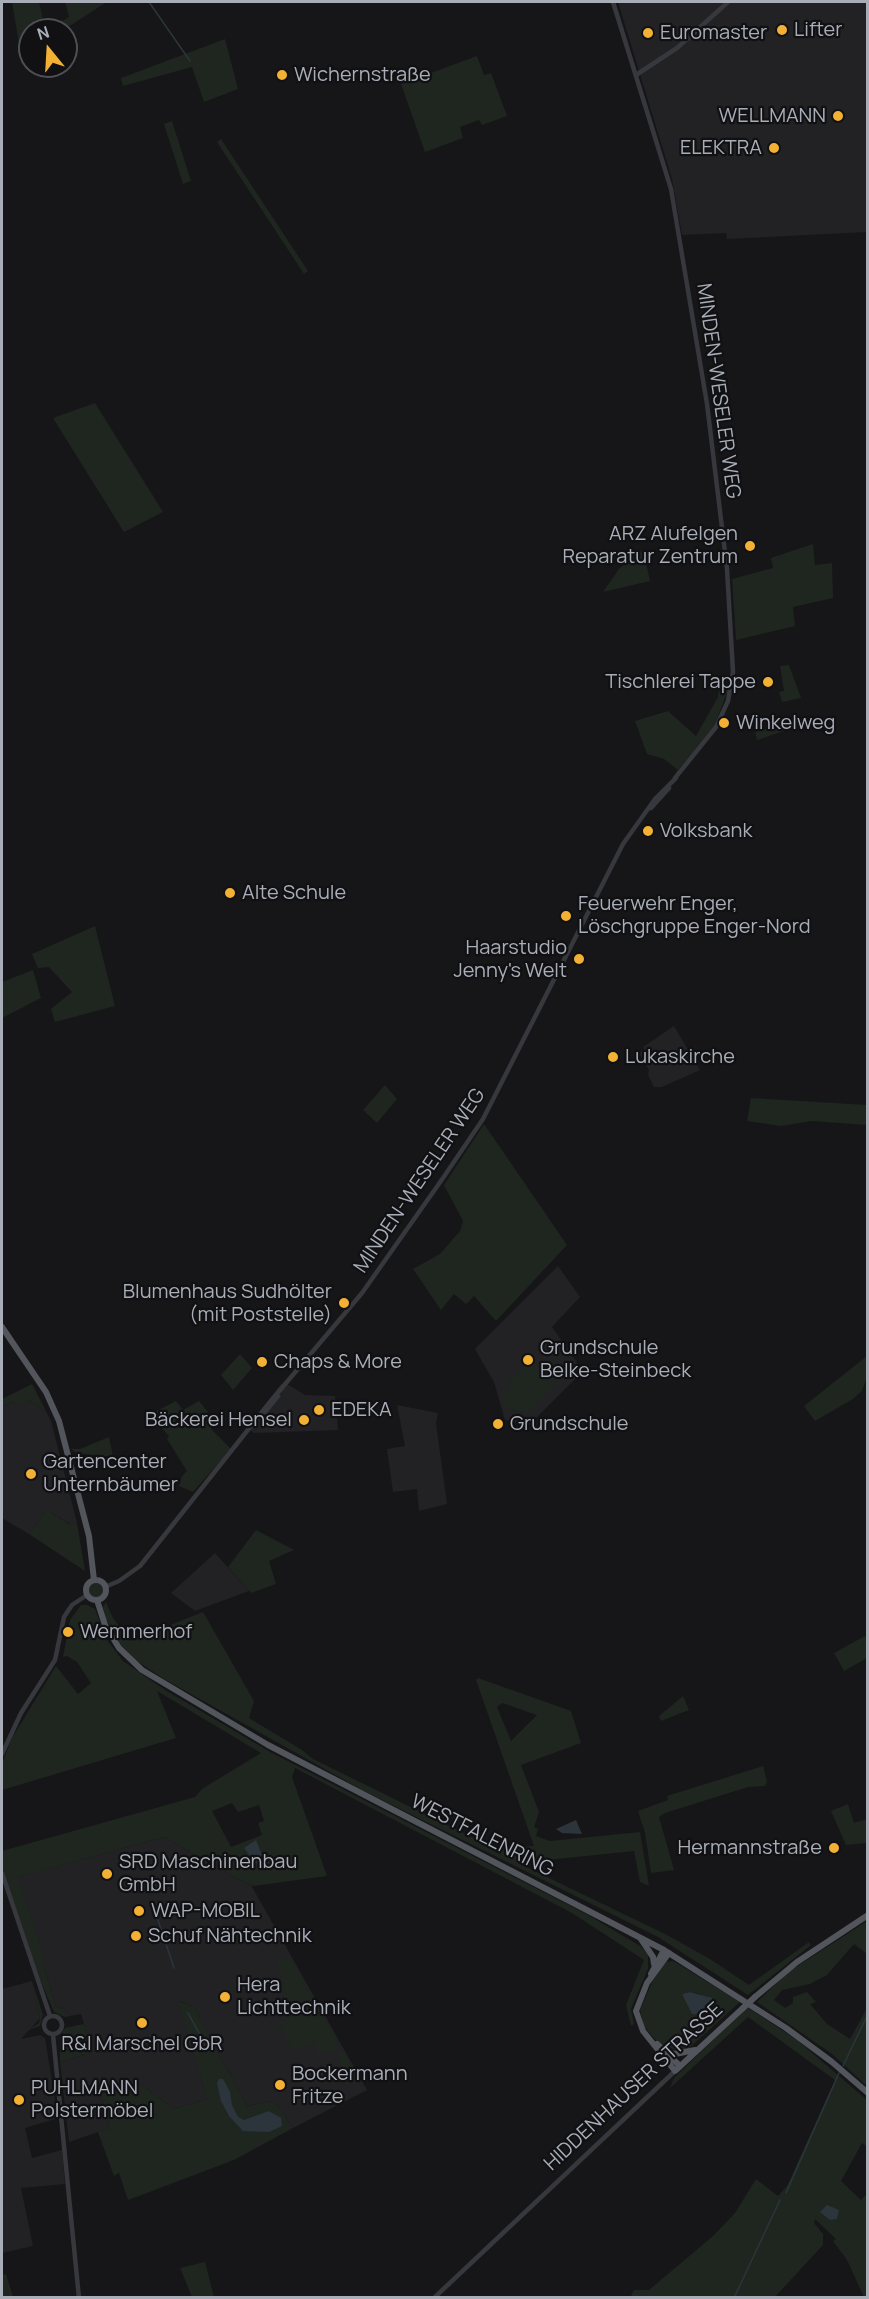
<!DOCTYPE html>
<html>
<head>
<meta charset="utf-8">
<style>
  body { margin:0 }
  #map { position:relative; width:869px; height:2299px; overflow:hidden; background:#161618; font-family:Manrope,sans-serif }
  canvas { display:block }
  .frame { position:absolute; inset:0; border:3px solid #a8adb8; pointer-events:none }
  .north { position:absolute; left:18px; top:18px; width:60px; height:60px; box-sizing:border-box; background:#111113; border:2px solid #4d4f55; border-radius:50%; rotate:342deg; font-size:16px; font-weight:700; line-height:24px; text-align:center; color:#a8adb8 }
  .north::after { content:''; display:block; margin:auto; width:21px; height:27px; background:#f2b134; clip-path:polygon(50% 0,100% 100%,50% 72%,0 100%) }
</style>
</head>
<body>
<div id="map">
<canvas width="869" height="2299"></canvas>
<div class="frame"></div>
<div class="north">N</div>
</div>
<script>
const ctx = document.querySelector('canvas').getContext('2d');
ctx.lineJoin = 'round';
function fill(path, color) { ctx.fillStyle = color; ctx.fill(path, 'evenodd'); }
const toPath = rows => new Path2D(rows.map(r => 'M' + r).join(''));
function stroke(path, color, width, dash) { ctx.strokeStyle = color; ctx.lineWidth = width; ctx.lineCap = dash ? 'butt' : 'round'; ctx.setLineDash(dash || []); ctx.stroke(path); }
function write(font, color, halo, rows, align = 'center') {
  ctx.font = font + ' Manrope,sans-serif'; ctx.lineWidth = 4.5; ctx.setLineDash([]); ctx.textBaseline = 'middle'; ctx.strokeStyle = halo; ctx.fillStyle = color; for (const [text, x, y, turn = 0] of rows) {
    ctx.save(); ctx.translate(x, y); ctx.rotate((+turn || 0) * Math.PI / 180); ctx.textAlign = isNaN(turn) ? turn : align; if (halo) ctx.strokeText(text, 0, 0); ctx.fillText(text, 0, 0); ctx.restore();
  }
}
const built = toPath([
  [618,2,867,2,867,232,727,239,726,233,682,235,672,179],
  [674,1026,700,1070,662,1087,654,1087,648,1075,649,1070,639,1053,644,1049,643,1047],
  [558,1266,580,1297,552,1327,583,1371,529,1425,505,1420,494,1382,475,1349],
  [281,1384,287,1384,305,1395,335,1396,338,1430,254,1433,247,1428],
  [29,1400,46,1411,51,1421,77,1523,70,1524,47,1510,29,1534,2,1518,2,1407,13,1401],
  [397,1405,438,1413,436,1423,447,1504,419,1511,417,1489,393,1492,387,1449,405,1446],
  [215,1553,249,1591,195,1611,171,1593],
  [164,1837,199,1857,207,1856,230,1875,251,1885,367,2090,293,2128,274,2101,247,2106,194,2007,179,2001,207,2099,174,2109,135,2080,99,2089,109,2127,107,2132,98,2132,69,2142,60,2062,90,2053,84,2024,81,2014,70,2016,64,2009,56,2007,43,1964,46,1963,17,1877],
  [32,1981,40,2018,21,2039,40,2035,45,2038,58,2118,25,2128,32,2158,62,2150,65,2184,21,2188,33,2246,2,2253,2,1989]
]);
const green = toPath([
  [12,2,39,2,44,24,49,29,69,17,65,2,107,2,63,30,30,30,30,51,21,56],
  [225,39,238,89,204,102,192,67,123,86,121,78],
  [477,56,484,75,491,73,507,116,482,125,479,120,460,127,463,138,425,152,401,84],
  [172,121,191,181,183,184,164,124],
  [221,139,308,271,304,274,217,142],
  [95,403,163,512,124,532,53,418],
  [813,544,815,565,832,563,833,598,793,607,795,626,736,640,732,579,773,568,771,558],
  [643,550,650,581,603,592,619,569],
  [789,665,801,698,782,702,779,692,784,691,780,666],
  [729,688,714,726,678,770,664,759,647,754,635,721,668,711,696,736,718,697,719,689],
  [782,725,784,731,757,740,755,732],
  [95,926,115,1006,55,1022,51,1009,72,992,49,967,38,968,32,954],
  [33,970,41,998,2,1018,2,982],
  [385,1085,397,1099,377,1123,363,1110],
  [751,1098,867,1105,867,1125,812,1121,781,1126,747,1121],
  [484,1124,567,1245,496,1321,474,1296,466,1304,454,1294,441,1310,413,1269,440,1254,460,1231,463,1221,444,1185],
  [240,1354,252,1368,233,1390,221,1375],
  [867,1356,867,1377,862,1391,853,1399,815,1421,804,1406],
  [531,1359,556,1383,528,1414,504,1407,502,1400,516,1373],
  [32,1384,46,1411,29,1400,18,1405,13,1401,2,1407,2,1399],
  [176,1401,183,1410,199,1401,216,1422,211,1429,231,1449,193,1492,179,1486,182,1476,187,1471,167,1439,169,1436,149,1415],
  [109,1437,113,1457,76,1453,71,1449,80,1449],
  [47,1510,69,1524,77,1523,85,1571,29,1534],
  [256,1530,294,1550,269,1561,276,1584,251,1593,228,1567],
  '89 1590a7 7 0 1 1 14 0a7 7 0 1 1-14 0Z',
  [106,1602,113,1618,130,1641,203,1612,254,1701,249,1718,302,1750,313,1759,494,1848,534,1846,476,1680,478,1678,571,1711,581,1743,521,1765,539,1812,534,1827,538,1829,536,1836,550,1841,640,1832,649,1886,640,1882,634,1851,518,1863,665,1934,710,1959,749,1985,809,1942,811,1945,748,1995,658,1937,364,1791,164,1679,134,1659,119,1643,106,1619,103,1607],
  [502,1703,537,1715,511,1741,497,1707],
  [81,1605,87,1605,95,1609,107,1640,123,1661,165,1690,272,1753,588,1915,640,1946,648,1954,648,1969,631,2009,634,2024,631,2026,626,2005,644,1960,572,1913,295,1768,292,1777,327,1876,253,1886,230,1875,207,1856,199,1857,164,1837,18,1877,46,1963,43,1964,56,2007,64,2009,70,2016,65,2017,54,2012,39,1977,2,1867,2,1851,195,1797,202,1789,261,1753,157,1691,176,1738,2,1790,3,1761,12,1738,56,1666,78,1694,91,1683,77,1662,67,1656,63,1657,70,1620],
  [232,1803,238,1812,259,1805,264,1821,258,1823,262,1835,231,1847,212,1811],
  [865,1636,867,1640,867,1658,844,1671,834,1653],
  [683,1696,689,1710,661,1721,659,1716],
  [763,1766,767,1781,765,1786,748,1787,665,1813,659,1817,674,1870,651,1873,645,1833,638,1811,668,1800,667,1796],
  [848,1804,854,1823,867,1819,867,1843,846,1845,831,1811],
  [867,1921,867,1954,854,1944,827,1975,810,1984,782,1990,774,2000,785,2008,793,2003,793,1997,807,1992,816,2002,810,2004,827,2024,850,2039,867,2008,867,2086,832,2054,757,2002,787,1973],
  [289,1957,341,2048,318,2055,314,2043,293,2050,278,2023,293,2015,276,1985,283,1982,276,1962],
  [673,1961,740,2002,688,2049,676,2050,660,2044,652,2036,644,2026,640,2010,653,1980,666,1962],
  [690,1992,700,1994,709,2005,707,2007,682,1994],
  [32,1981,43,2015,40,2026,26,2031,39,2023,40,2018],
  [178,2001,194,2007,247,2106,274,2101,293,2128,234,2160,128,2200,119,2173,114,2176,98,2132,107,2131,109,2127,99,2089,135,2080,174,2109,207,2099],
  [747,2007,797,2040,867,2100,867,2147,862,2143,841,2181,861,2200,867,2194,867,2297,864,2297,847,2260,833,2241,836,2239,815,2219,814,2223,823,2234,823,2245,775,2297,630,2298,634,2290,649,2290,713,2236,735,2213,756,2179,778,2196,787,2186,835,2080,748,2017,670,2088,674,2078],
  [84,2024,90,2053,60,2062,60,2037,65,2028],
  [344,2052,360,2081,352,2085,351,2082,346,2084,337,2054],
  [205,2262,214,2297,192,2297,180,2268],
  [6,2274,13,2297,2,2297,2,2275]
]);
const water = toPath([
  [576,1820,582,1834,562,1833,556,1829],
  [256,1840,262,1855,256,1864,244,1848],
  [690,1992,712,1998,713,2003,696,2014,692,2014,682,1994],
  [219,2079,223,2079,230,2092,232,2105,238,2117,244,2120,269,2111,281,2118,282,2126,269,2132,243,2131,229,2116,221,2101,217,2083],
  [827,2205,839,2210,837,2219,830,2220,820,2212]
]);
const stream = toPath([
  [149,2,190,61],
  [153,1905,174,1968],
  [188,2013,209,2051],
  [843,2066,868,2014],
  [786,2193,839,2073],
  [734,2298,780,2200]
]);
const minor = toPath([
  [613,2,671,189,707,404,727,569,733,672,728,701,716,727,675,778],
  [636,75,677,48,728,2],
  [651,808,669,788],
  [265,1412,278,1396],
  [105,1587,119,1581,140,1566,270,1402,362,1293,443,1178,483,1119,623,844,655,799,676,778],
  [2,1754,21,1713,55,1660,64,1617,72,1605,87,1595],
  [2,1873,50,2016],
  '44 2025a9 9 0 1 1 18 0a9 9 0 1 1-18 0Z',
  [53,2035,79,2298],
  [434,2298,675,2071]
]);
const major = toPath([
  [2,1327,46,1392,59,1421,89,1536,94,1580],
  '86 1590a10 10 0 1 1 20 0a10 10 0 1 1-20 0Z',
  [97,1600,105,1625,119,1648,142,1670,268,1745,664,1950,786,2028,832,2062,868,2093],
  [641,1939,653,1957,654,1964],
  [669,1953,647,1983,636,2011,643,2031,675,2071,743,2008],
  [651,1974,664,1950],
  [755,1997,797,1962,868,1915],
  [657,2044,680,2066],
  [667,2052,675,2054,695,2050]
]);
const majorBridge = toPath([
  [743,2008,755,1997]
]);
const markers = [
  [782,30,6,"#f2b134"],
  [648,33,6,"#f2b134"],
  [282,75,6,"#f2b134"],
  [838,116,6,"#f2b134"],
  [774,148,6,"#f2b134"],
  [750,546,6,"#f2b134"],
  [768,682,6,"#f2b134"],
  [724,723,6,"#f2b134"],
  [648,831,6,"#f2b134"],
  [230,893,6,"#f2b134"],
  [566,916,6,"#f2b134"],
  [579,959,6,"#f2b134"],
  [613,1057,6,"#f2b134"],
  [344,1303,6,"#f2b134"],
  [528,1360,6,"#f2b134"],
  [262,1362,6,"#f2b134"],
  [319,1410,6,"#f2b134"],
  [304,1420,6,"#f2b134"],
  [498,1424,6,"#f2b134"],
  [31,1474,6,"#f2b134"],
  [68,1632,6,"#f2b134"],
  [834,1848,6,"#f2b134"],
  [107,1874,6,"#f2b134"],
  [139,1911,6,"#f2b134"],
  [136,1936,6,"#f2b134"],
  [225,1997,6,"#f2b134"],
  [142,2023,6,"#f2b134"],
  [280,2085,6,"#f2b134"],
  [19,2100,6,"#f2b134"]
];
const poiNames = [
  ["Lifter",794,30],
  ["Euromaster",660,33],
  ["Wichernstraße",294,75],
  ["WELLMANN",826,116,"right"],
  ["ELEKTRA",762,148,"right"],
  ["ARZ Alufelgen",738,534,"right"],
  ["Reparatur Zentrum",738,557,"right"],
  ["Tischlerei Tappe",756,682,"right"],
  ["Winkelweg",736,723],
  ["Volksbank",660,831],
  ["Alte Schule",242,893],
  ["Feuerwehr Enger,",578,904],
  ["Löschgruppe Enger-Nord",578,927],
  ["Haarstudio",567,948,"right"],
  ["Jenny's Welt",567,971,"right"],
  ["Lukaskirche",625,1057],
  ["Blumenhaus Sudhölter",332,1292,"right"],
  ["(mit Poststelle)",332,1315,"right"],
  ["Grundschule",540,1348],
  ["Belke-Steinbeck",540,1371],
  ["Chaps & More",274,1362],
  ["EDEKA",331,1410],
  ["Bäckerei Hensel",292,1420,"right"],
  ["Grundschule",510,1424],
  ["Gartencenter",43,1462],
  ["Unternbäumer",43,1485],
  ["Wemmerhof",80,1632],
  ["Hermannstraße",822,1848,"right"],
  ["SRD Maschinenbau",119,1862],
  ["GmbH",119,1885],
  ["WAP-MOBIL",151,1911],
  ["Schuf Nähtechnik",148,1936],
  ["Hera",237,1985],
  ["Lichttechnik",237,2008],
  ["R&I Marschel GbR",142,2044,"center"],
  ["Bockermann",292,2074],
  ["Fritze",292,2097],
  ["PUHLMANN",31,2088],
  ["Polstermöbel",31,2111]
];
const streetNames = [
  ["MINDEN-WESELER WEG",718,391,82],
  ["MINDEN-WESELER WEG",420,1181,-56],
  ["WESTFALENRING",482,1836,27],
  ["HIDDENHAUSER STRASSE",634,2087,-43]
];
fill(built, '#222225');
fill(green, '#1e261f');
fill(water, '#2c353c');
stroke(stream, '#2c353c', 1.5);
stroke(minor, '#37383d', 4.5);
stroke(major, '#53555c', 6);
stroke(majorBridge, '#53555c', 6);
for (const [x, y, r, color] of markers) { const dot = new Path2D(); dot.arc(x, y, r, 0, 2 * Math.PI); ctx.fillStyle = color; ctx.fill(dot); stroke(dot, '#111113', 2); }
write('20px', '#a8adb8', '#111113', poiNames, 'left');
write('20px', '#a8adb8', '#111113', streetNames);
</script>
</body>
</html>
